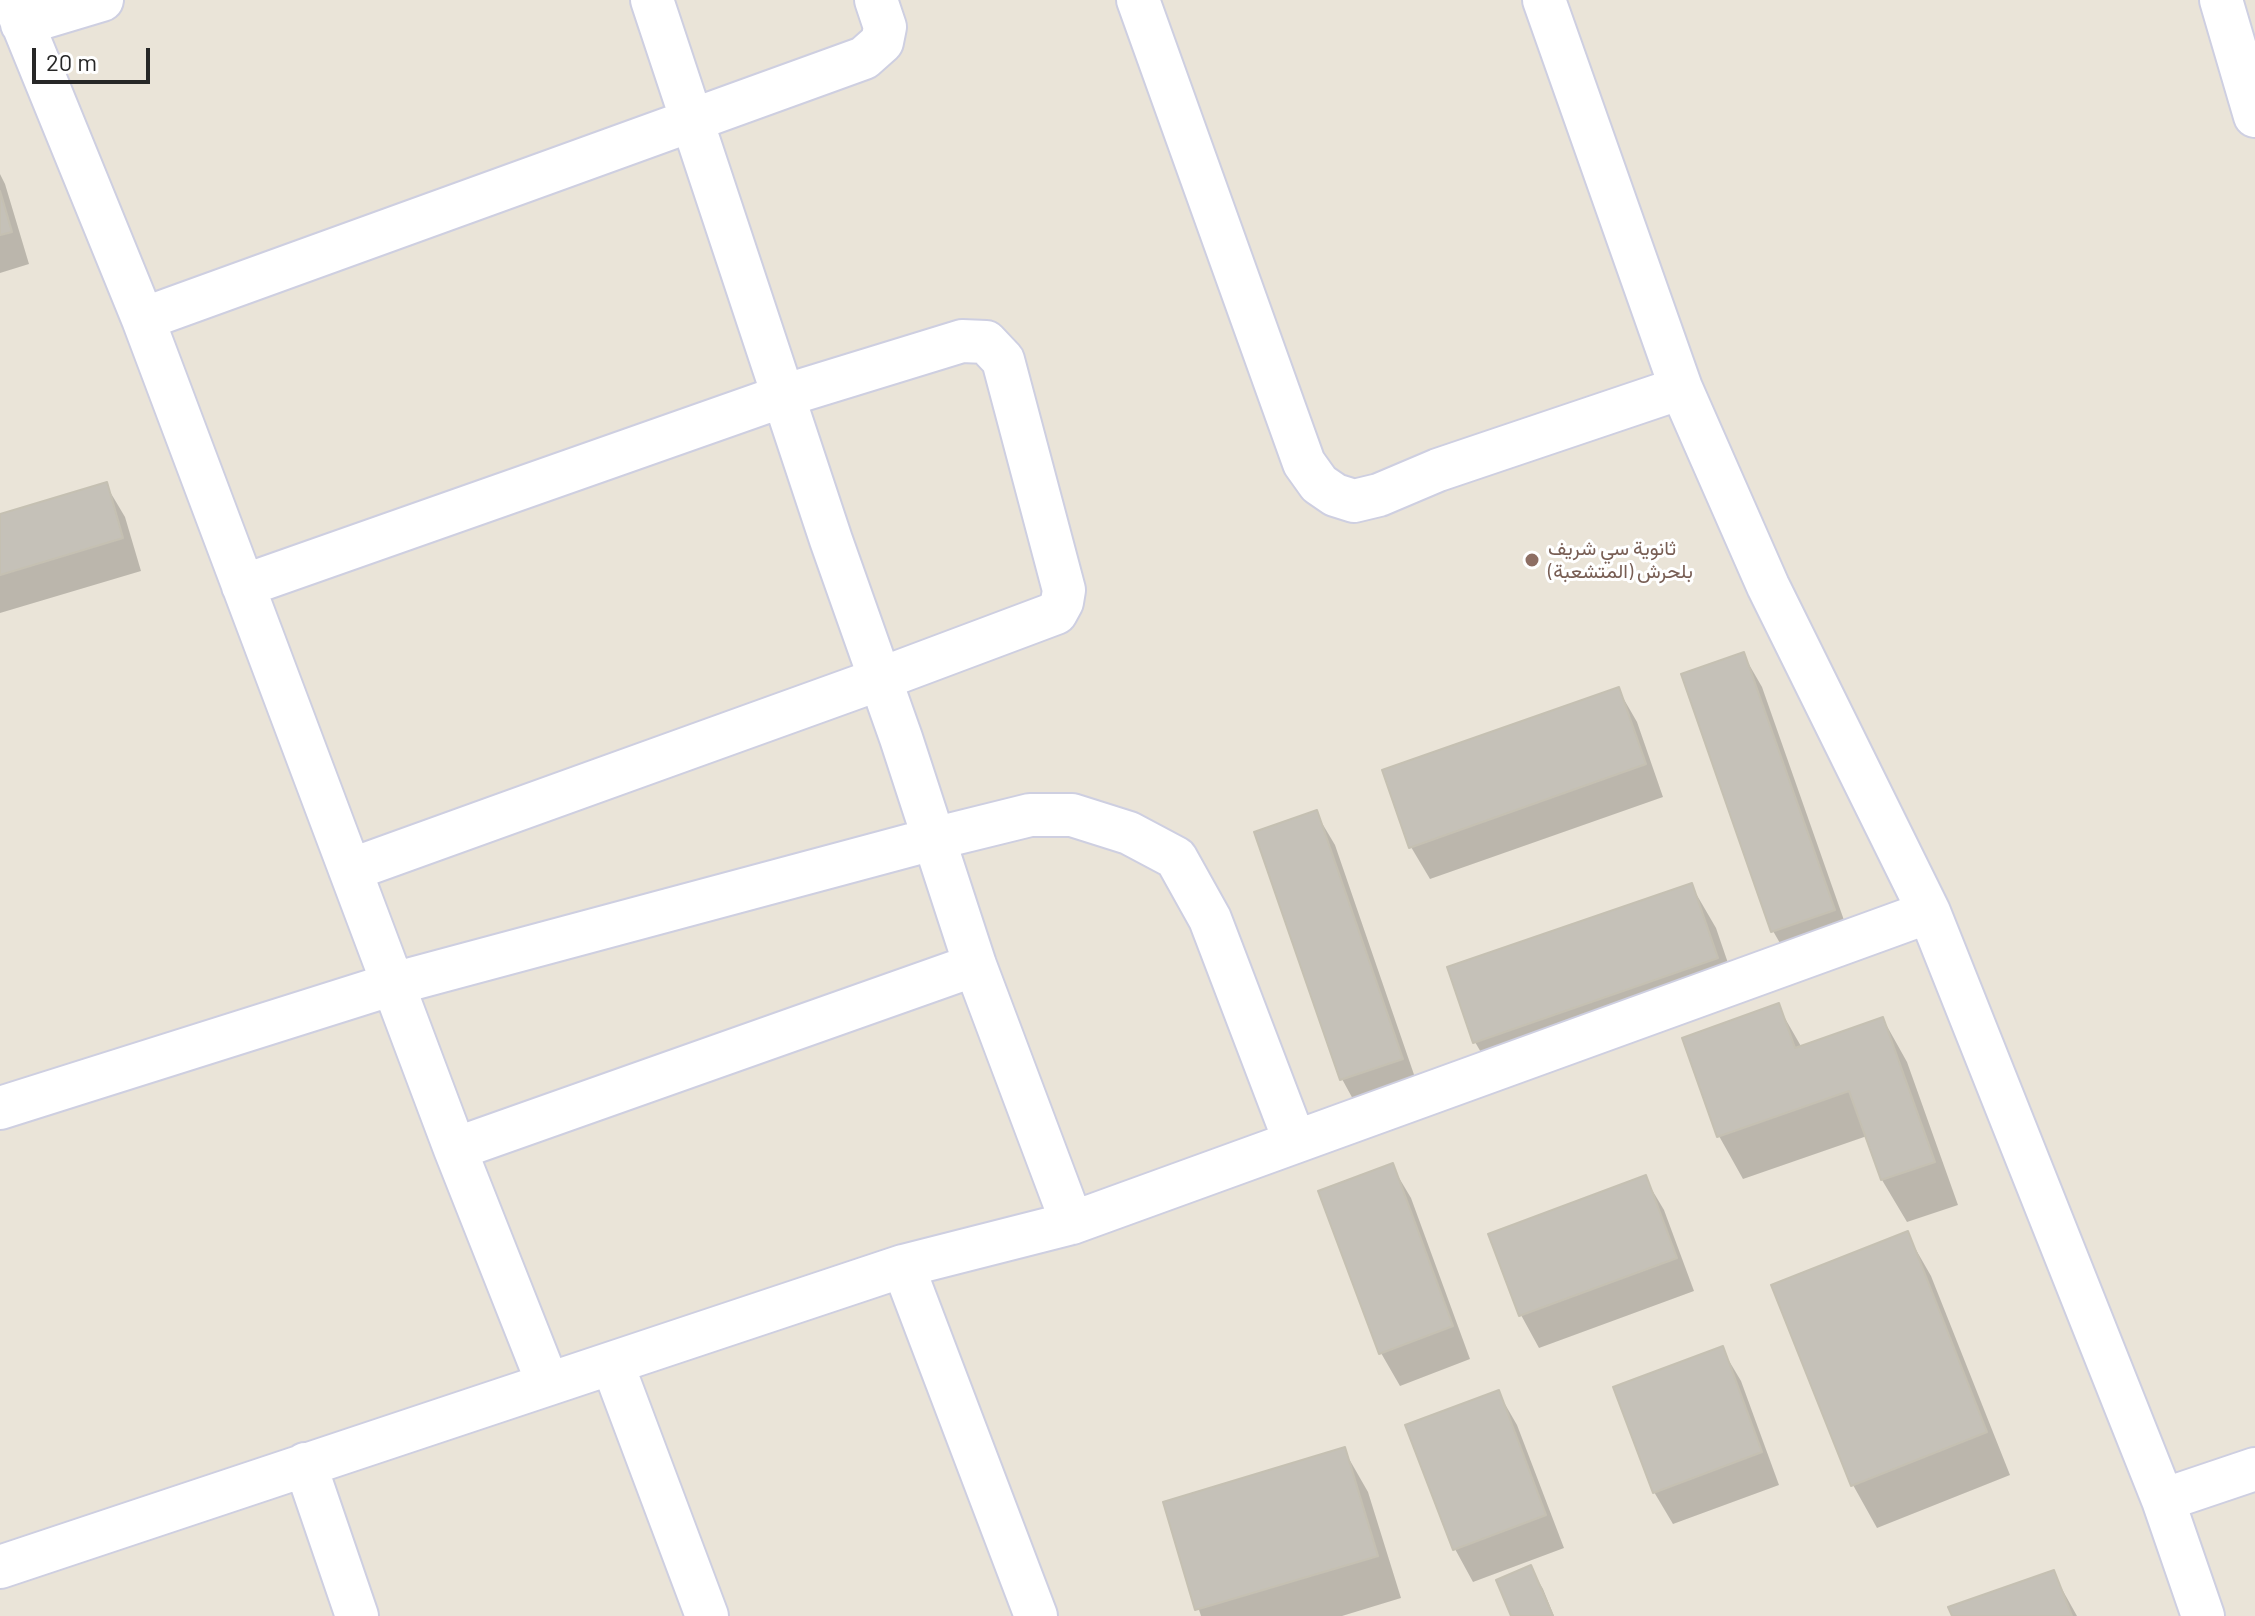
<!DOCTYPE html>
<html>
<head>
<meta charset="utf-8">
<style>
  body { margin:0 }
  #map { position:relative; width:2255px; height:1616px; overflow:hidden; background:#eae4d8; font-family:Barlow,sans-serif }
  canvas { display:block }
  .scale { position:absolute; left:32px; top:48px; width:118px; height:36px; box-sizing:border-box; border:4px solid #272727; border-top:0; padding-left:10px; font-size:24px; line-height:28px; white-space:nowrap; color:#272727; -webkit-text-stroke:6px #fff; paint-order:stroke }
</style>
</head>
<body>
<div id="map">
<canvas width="2255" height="1616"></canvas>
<div class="scale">20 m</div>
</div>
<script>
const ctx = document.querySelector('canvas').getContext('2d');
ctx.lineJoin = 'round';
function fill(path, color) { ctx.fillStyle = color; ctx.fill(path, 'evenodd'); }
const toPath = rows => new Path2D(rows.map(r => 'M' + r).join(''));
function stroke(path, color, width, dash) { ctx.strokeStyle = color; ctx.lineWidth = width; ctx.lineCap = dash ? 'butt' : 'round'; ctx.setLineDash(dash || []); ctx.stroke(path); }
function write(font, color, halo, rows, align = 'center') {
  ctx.font = font + ' Barlow,Vazirmatn,sans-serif'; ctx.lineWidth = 6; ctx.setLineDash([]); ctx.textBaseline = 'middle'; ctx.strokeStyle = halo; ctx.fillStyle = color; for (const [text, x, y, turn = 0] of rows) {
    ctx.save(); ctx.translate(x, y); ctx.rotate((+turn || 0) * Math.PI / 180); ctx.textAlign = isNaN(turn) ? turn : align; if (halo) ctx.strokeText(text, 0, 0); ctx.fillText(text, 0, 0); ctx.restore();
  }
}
const shadow = toPath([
  [0,174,5,184,29,264,0,273],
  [106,485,125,517,141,571,0,613,0,516],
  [1743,654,1762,687,1852,943,1792,964,1773,931,1683,675],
  [1618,689,1637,722,1663,797,1430,879,1411,847],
  [1316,813,1335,845,1420,1092,1360,1112,1342,1079],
  [1691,885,1716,928,1741,1001,1500,1085,1475,1042],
  [1778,1006,1802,1048,1883,1019,1907,1062,1958,1205,1907,1222,1882,1180,1867,1136,1743,1179,1719,1136,1685,1039],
  [1392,1166,1411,1198,1470,1359,1400,1386,1381,1353],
  [1645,1178,1664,1210,1694,1291,1539,1348,1521,1315],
  [1907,1234,1931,1276,2010,1475,1877,1528,1853,1485],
  [1722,1349,1741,1381,1779,1485,1673,1524,1654,1492],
  [1498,1392,1517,1425,1564,1548,1473,1582,1455,1549,1408,1426],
  [1344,1450,1368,1492,1401,1598,1342,1616,1201,1616,1165,1504],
  [1530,1567,1543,1589,1554,1616,1513,1616],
  [2053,1573,2077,1616,1954,1616]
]);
const building = toPath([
  [0,191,12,232,0,235,0,191],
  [107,482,123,538,0,575,0,514,107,482],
  [1744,652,1835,910,1771,932,1681,674,1744,652],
  [1619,687,1646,764,1409,848,1382,770,1619,687],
  [1317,810,1403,1059,1340,1080,1254,832,1317,810],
  [1692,883,1718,958,1473,1043,1447,967,1692,883],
  [1779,1003,1795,1048,1883,1017,1935,1162,1881,1180,1849,1091,1717,1137,1682,1038,1779,1003],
  [1393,1163,1453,1326,1379,1354,1318,1191,1393,1163],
  [1646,1175,1677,1258,1519,1316,1488,1234,1646,1175],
  [1908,1231,1987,1432,1851,1486,1771,1285,1908,1231],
  [1723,1346,1762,1452,1653,1493,1613,1387,1723,1346],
  [1499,1390,1546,1515,1453,1550,1405,1425,1499,1390],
  [1345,1447,1378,1556,1195,1610,1163,1502,1345,1447],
  [1531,1565,1553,1616,1511,1616,1496,1580,1531,1565],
  [2054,1570,2072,1616,1952,1616,1948,1607,2054,1570]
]);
const minor = toPath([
  [13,0,143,319,455,1149,548,1384],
  [652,0,831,540,901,738,975,965,1072,1223],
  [1138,0,1304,463,1319,484,1335,495,1354,501,1379,495,1438,470,1681,388],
  [1544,0,1681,388,1768,586,1929,912,2163,1500,2203,1616],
  [2221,0,2255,116],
  [22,24,102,0],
  [143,319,864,58,882,42,885,27,876,0],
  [243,586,783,396,962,341,986,342,1003,360,1064,590,1062,602,1056,613,880,679,350,870],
  [0,1108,393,984,933,839,1030,815,1072,815,1129,833,1176,858,1210,919,1295,1142],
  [455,1149,975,965],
  [903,1266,1036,1616],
  [612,1363,707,1616],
  [305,1464,357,1616],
  [2163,1500,2255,1469],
  [0,1567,903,1266,1072,1223,1929,912]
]);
const markers = [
  [1532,560,8,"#8d6e63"]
];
const educationNames = [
  ["ثانوية سي شريف",1548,548],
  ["بلحرش (المتشعبة)",1548,571]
];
fill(shadow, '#0003');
fill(building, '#c5c1b8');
stroke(building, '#c5c0b2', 2);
stroke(minor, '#cecfe1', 46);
stroke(minor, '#fff', 42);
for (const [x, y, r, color] of markers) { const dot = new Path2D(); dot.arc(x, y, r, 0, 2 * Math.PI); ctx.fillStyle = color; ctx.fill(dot); stroke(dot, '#fff', 3); }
write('20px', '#785e54', '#fff', educationNames, 'left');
</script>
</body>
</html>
